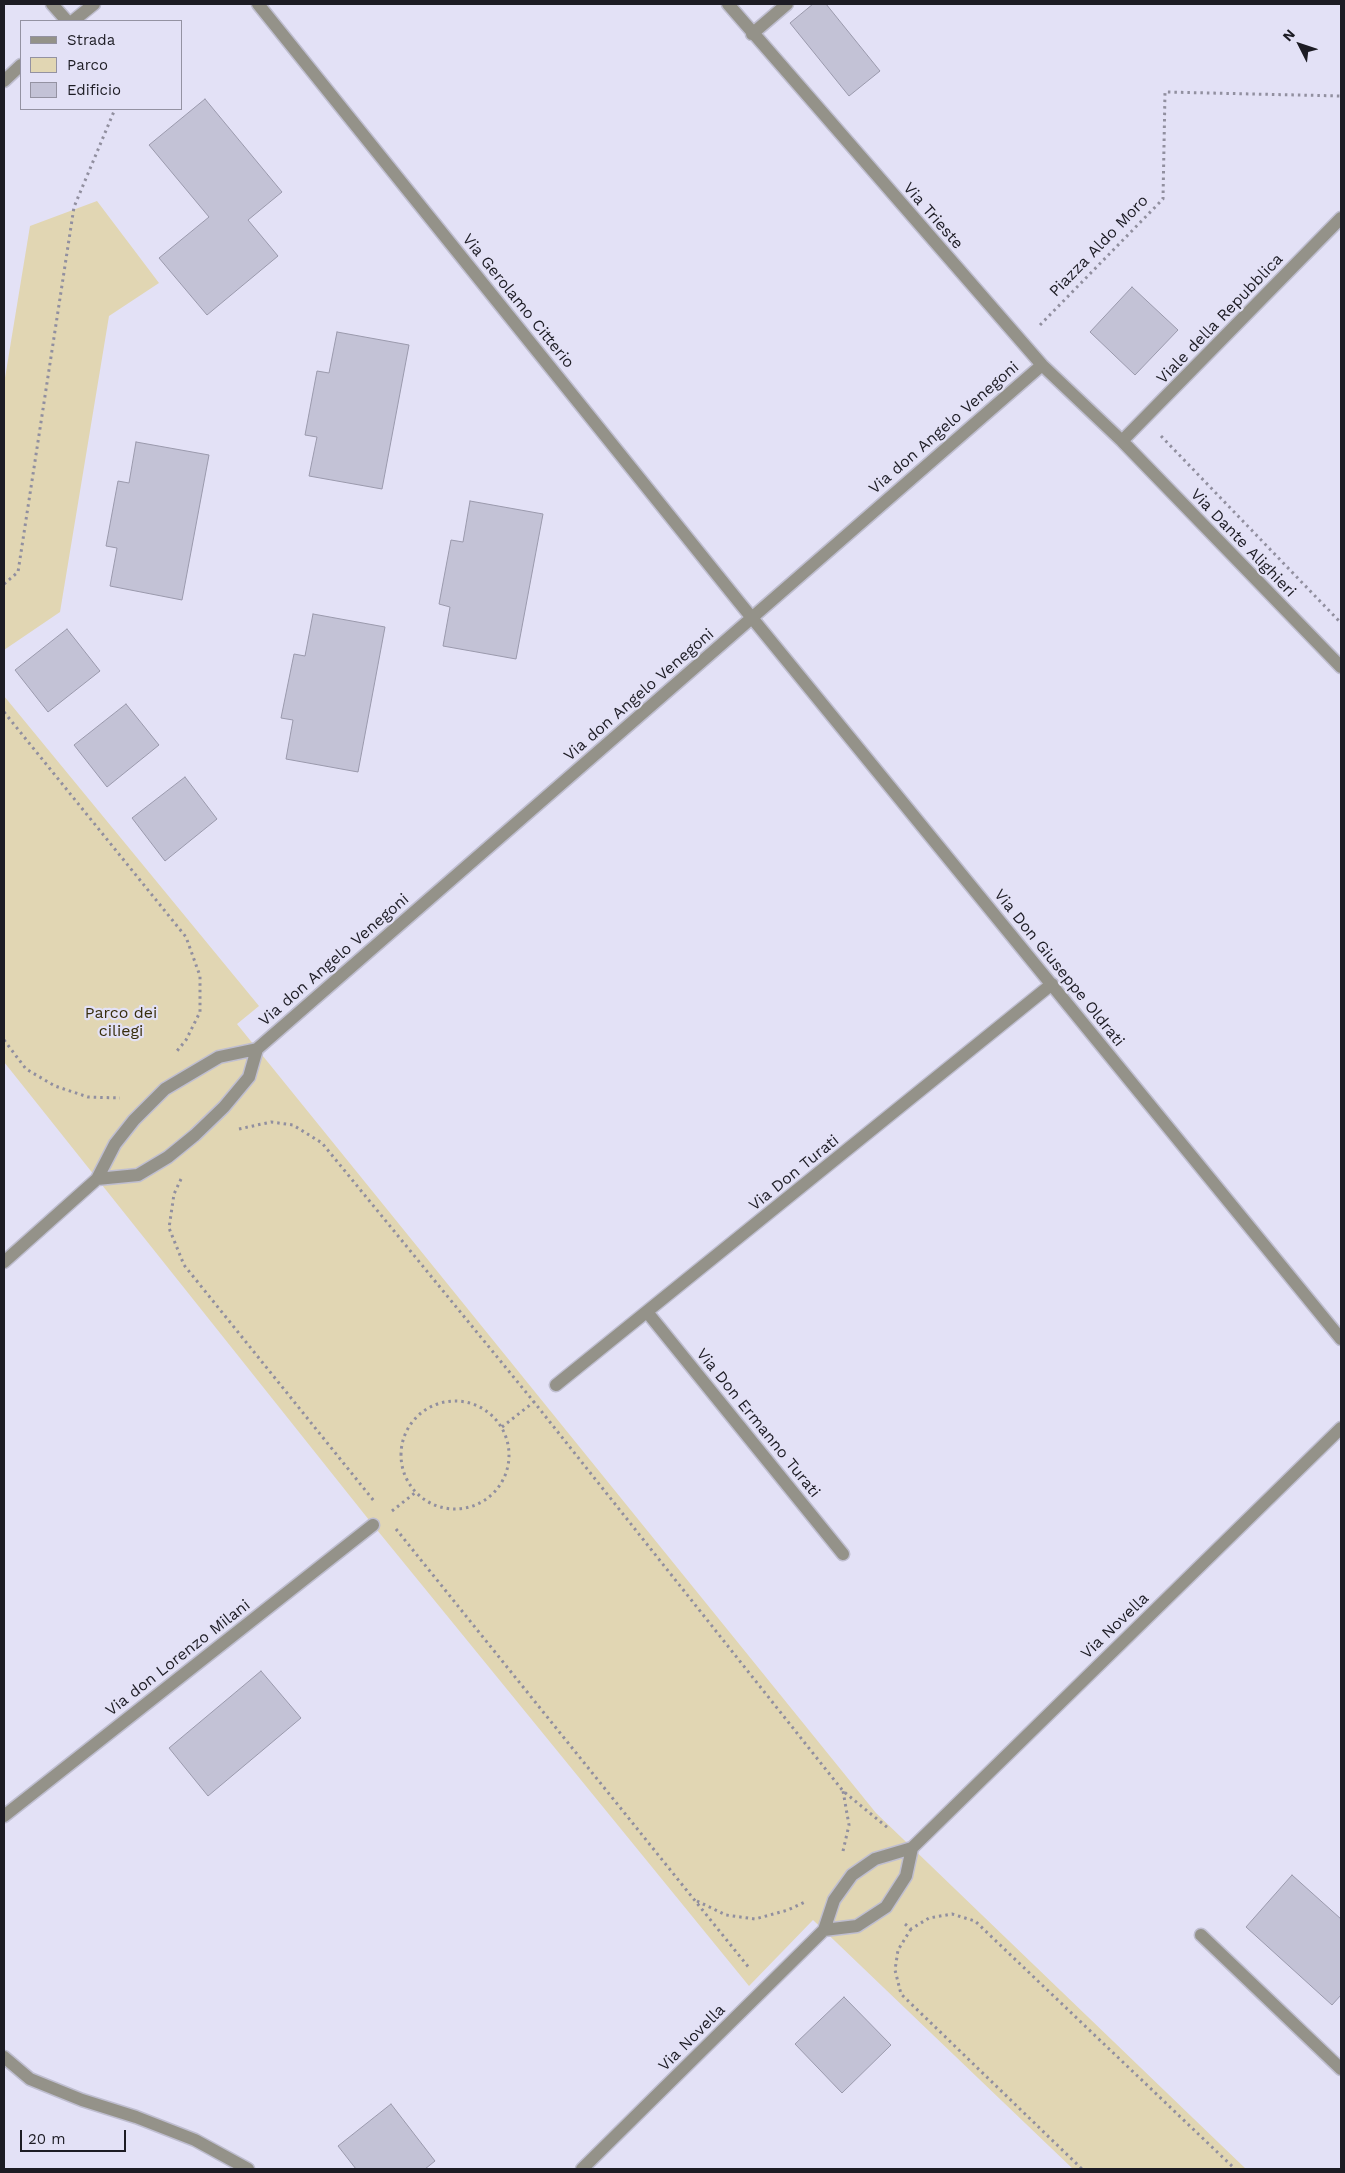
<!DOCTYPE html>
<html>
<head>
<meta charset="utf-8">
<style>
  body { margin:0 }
  #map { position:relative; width:1345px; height:2173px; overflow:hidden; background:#e3e1f6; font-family:"Work Sans",sans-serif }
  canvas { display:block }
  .frame { position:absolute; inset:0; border:5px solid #1d1c24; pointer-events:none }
  .legend { position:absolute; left:20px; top:20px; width:162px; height:90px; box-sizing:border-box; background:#e3e1f6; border:1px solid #9492a2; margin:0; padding:6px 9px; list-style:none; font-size:15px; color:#1d1c24 }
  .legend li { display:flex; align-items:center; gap:10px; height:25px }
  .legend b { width:25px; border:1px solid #9492a2 }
  .north { position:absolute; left:1275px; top:20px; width:50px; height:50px; -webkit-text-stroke:4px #e3e1f6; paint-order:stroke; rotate:311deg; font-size:14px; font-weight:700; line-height:20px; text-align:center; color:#1d1c24 }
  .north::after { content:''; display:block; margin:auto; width:18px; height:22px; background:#1d1c24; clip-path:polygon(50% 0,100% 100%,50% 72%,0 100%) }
  .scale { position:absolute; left:20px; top:2130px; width:106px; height:22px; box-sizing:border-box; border:2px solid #1d1c24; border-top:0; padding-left:6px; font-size:15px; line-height:18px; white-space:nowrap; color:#1d1c24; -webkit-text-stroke:4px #e3e1f6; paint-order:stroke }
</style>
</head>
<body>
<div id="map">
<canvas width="1345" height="2173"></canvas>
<div class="frame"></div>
<ul class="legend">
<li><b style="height:6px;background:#949289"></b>Strada</li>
<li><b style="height:14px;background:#e1d6b3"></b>Parco</li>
<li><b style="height:14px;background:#c3c2d6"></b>Edificio</li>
</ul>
<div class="north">N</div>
<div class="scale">20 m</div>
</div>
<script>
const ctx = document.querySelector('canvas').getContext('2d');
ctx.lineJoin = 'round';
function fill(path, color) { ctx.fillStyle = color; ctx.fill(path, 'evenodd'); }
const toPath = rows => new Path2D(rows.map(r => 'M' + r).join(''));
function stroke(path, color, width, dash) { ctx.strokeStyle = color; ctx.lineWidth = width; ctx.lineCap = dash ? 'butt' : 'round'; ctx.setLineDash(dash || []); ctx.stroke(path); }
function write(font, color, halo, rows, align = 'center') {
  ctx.font = font + ' "Work Sans",sans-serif'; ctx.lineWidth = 4.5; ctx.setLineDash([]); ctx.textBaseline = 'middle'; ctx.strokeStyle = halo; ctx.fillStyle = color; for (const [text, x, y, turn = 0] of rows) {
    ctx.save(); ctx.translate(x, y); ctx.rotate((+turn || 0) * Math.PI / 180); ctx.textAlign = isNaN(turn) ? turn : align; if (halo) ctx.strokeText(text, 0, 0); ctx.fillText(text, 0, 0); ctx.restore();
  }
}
const green = toPath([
  [97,201,159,283,109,316,60,612,4,650,4,384,30,226],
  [4,696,259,1006,237,1024,876,1813,1246,2169,1073,2169,813,1920,749,1986,373,1525,4,1062]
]);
const building = toPath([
  [813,4,826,4,880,71,849,96,790,23,813,4],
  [205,99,282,192,248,220,278,256,207,315,159,258,209,217,149,145,205,99],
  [1132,287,1178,330,1135,375,1090,332,1132,287],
  [337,332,409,345,382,489,309,476,317,437,305,435,317,371,329,373,337,332],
  [136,442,209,455,182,600,110,586,117,548,106,546,118,481,129,483,136,442],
  [470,501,543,514,516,659,443,646,450,607,439,604,451,540,463,542,470,501],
  [313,614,385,627,358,772,286,759,293,720,281,718,294,654,305,656,313,614],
  [67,629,100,671,48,712,15,670,67,629],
  [126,704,159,745,107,787,74,745,126,704],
  [185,777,217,819,165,861,132,818,185,777],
  [261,1671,301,1718,208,1796,169,1748,261,1671],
  [1292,1875,1341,1919,1341,1995,1332,2005,1246,1927,1292,1875],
  [844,1997,891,2045,842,2093,795,2044,844,1997],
  [391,2104,435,2161,425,2169,356,2169,338,2146,391,2104]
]);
const path = toPath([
  [1040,325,1163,199,1165,92,1341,96],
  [1161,436,1341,623],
  [4,584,18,572,74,207,115,109],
  [4,712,186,937,200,976,200,1012,186,1040,177,1051],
  [4,1040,26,1069,55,1086,88,1097,120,1098],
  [239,1129,271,1122,293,1125,322,1143,534,1402,843,1791,888,1828],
  [181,1179,174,1194,169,1228,184,1265,374,1501],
  '401 1455a54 54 0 1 1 108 0a54 54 0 1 1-108 0Z',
  [502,1427,535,1401],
  [392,1511,416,1492],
  [396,1529,750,1969],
  [843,1851,849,1825,843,1791],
  [697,1901,726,1915,755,1919,788,1910,807,1901],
  [905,1924,911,1929,929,1918,952,1914,975,1921,1235,2169],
  [911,1929,898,1950,895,1970,901,1994,1082,2169]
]);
const minor = toPath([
  [52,4,67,21],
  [258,4,739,602,1341,1339],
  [728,4,1042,365,1122,441,1341,667],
  [73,21,94,4],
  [752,34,787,4],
  [4,81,21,65],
  [1122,441,1341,218],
  [97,1179,138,1175,168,1157,195,1135,224,1107,249,1077,257,1049],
  [4,1262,97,1179,115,1144,134,1120,165,1089,219,1057,257,1049,1042,365],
  [647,1312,843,1554],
  [556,1385,1052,984],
  [4,1816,373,1525],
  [824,1930,857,1926,886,1907,906,1876,912,1848],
  [1201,1935,1341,2069],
  [4,2057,30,2079,82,2100,136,2117,195,2140,248,2169],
  [582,2169,824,1930,834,1900,852,1875,875,1859,912,1848,1341,1428]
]);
const streetNames = [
  ["Via Trieste",933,216,49],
  ["Piazza Aldo Moro",1099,246,-46],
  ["Via Gerolamo Citterio",518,301,51],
  ["Viale della Repubblica",1220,319,-46],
  ["Via don Angelo Venegoni",944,428,-41],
  ["Via Dante Alighieri",1243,543,46],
  ["Via don Angelo Venegoni",639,695,-41],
  ["Via don Angelo Venegoni",334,960,-41],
  ["Via Don Giuseppe Oldrati",1059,968,51],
  ["Via Don Turati",794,1173,-39],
  ["Via Don Ermanno Turati",758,1423,51],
  ["Via Novella",1115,1626,-44],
  ["Via don Lorenzo Milani",178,1658,-38],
  ["Via Novella",692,2038,-45]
];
const parkNames = [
  ["Parco dei",121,1013],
  ["ciliegi",121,1031]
];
fill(green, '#e1d6b3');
fill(building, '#c3c2d6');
stroke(building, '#9a99ac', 1);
stroke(minor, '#bfbed0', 15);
stroke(path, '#918f9f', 3, [2.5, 4]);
stroke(minor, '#949289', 12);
write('16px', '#1d1c24', '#e3e1f6', streetNames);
write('16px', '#382e0d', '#e3e1f6', parkNames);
</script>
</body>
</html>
